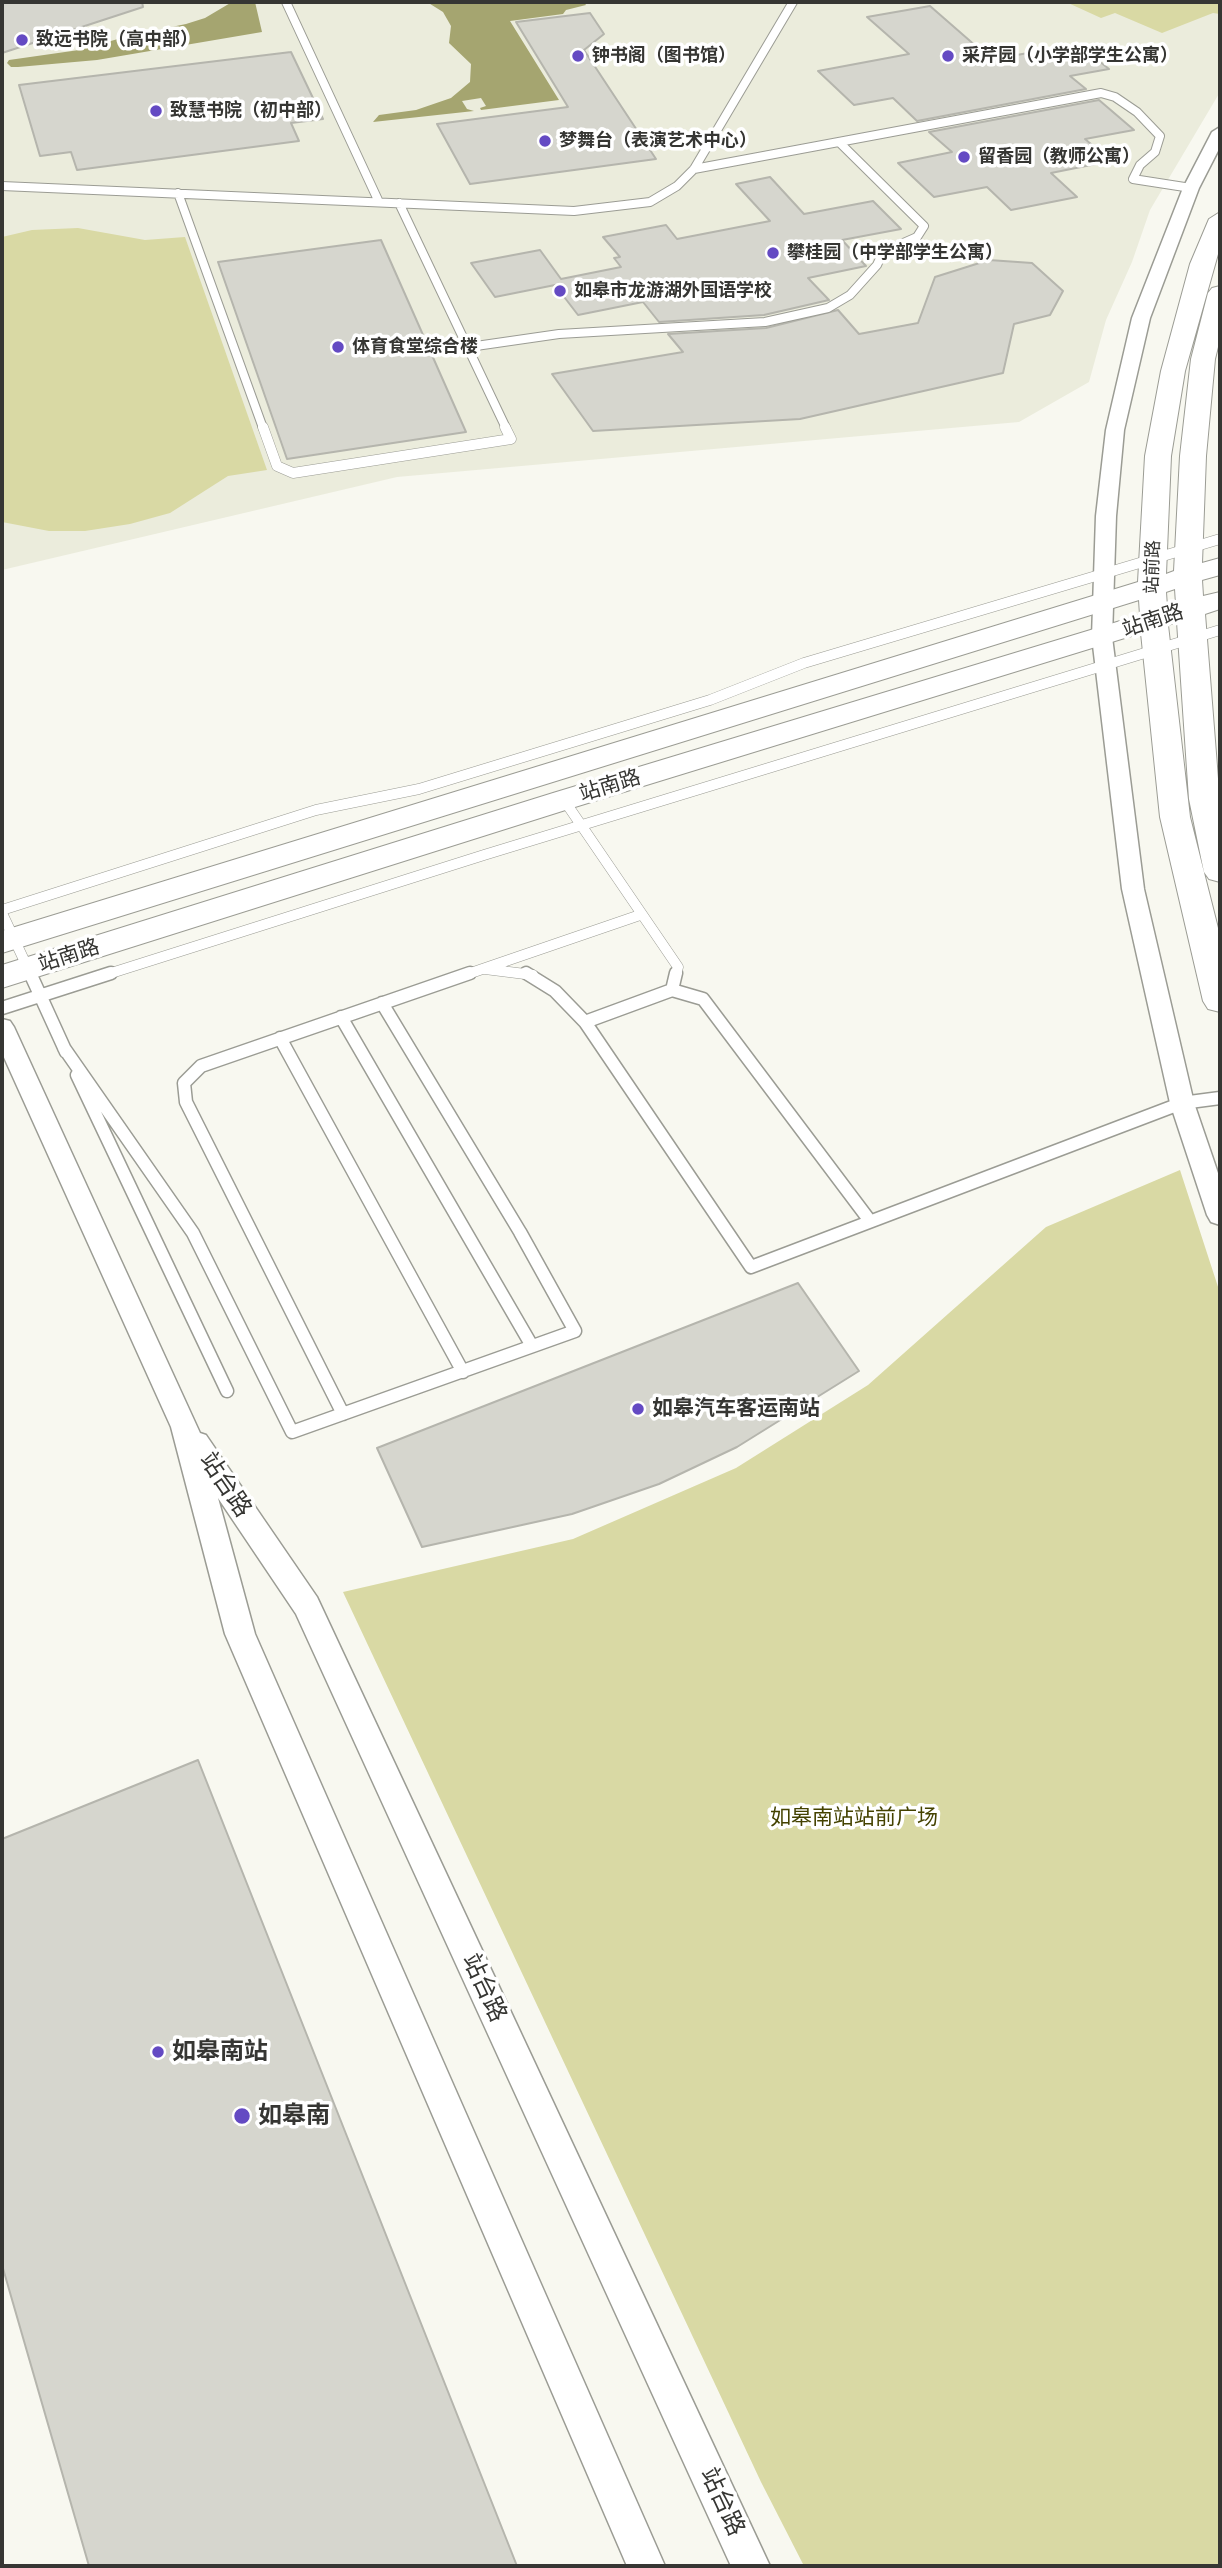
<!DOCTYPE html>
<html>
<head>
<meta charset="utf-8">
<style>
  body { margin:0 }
  #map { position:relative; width:1222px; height:2568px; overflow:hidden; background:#f8f8f0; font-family:"Noto Sans",sans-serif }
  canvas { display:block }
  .frame { position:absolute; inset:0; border:4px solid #363633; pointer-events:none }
</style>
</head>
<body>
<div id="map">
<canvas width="1222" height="2568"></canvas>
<div class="frame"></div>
</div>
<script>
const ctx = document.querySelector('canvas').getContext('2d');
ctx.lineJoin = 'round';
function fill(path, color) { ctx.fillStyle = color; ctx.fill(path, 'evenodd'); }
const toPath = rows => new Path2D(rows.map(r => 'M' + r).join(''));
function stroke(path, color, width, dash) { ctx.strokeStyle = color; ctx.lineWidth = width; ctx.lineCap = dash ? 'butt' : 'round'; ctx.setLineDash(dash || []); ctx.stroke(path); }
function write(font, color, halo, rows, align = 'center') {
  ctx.font = font + ' "Noto Sans","Noto Sans SC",sans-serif'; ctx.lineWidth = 7; ctx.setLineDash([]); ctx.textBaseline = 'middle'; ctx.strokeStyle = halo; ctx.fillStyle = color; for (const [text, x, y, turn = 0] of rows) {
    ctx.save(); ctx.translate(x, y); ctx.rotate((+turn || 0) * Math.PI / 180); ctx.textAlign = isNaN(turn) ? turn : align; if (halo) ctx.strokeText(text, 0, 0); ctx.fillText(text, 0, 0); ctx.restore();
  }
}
const built = toPath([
  [2,2,1220,2,1220,92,1150,210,1132,262,1106,320,1089,382,1019,422,397,477,2,570]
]);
const green = toPath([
  [1066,2,1219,2,1220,14,1213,13,1162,33,1115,13,1101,18],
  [78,228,145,240,185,237,267,470,228,476,170,513,130,524,85,531,49,531,2,522,2,237,32,230],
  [1180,1170,1220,1293,1220,2566,804,2566,761,2482,343,1592,573,1539,736,1468,868,1385,1046,1227]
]);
const water = toPath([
  [232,2,255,2,262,32,97,60,18,67,11,67,7,63,9,60,79,50,132,35,186,24,205,18],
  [427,2,584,2,586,5,566,10,563,14,510,21,559,100,481,110,480,108,486,106,481,98,462,101,467,109,474,111,373,122,379,115,416,110,451,98,470,82,471,64,449,43,451,26,443,12]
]);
const building = toPath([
  [2,2,142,2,143,7,2,53,2,2],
  [930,6,985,54,993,52,1000,58,1078,44,1109,69,1070,76,1086,89,917,121,893,98,854,105,818,71,909,54,867,17,930,6],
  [590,13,604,34,584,50,656,159,470,184,437,124,568,107,516,22,590,13],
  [291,52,323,119,291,123,299,141,77,170,71,152,40,156,19,85,291,52],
  [1099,100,1134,130,1085,139,1111,161,1051,173,1077,197,1011,210,987,187,934,197,898,163,952,152,929,132,1099,100],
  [770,177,804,214,873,201,901,229,842,240,866,266,808,278,829,300,764,315,659,322,643,302,578,315,555,285,495,297,471,263,540,250,561,279,621,267,614,258,620,257,603,237,666,225,677,239,770,221,736,184,770,177],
  [381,240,466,432,287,459,218,262,381,240],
  [989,260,1032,263,1063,291,1050,315,1014,324,1003,373,800,419,593,431,552,374,683,352,668,334,766,328,838,310,859,334,918,323,935,277,989,260],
  [798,1283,859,1371,737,1447,659,1484,572,1514,422,1547,377,1448,798,1283],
  [198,1760,517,2566,89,2566,2,2265,2,1839,198,1760]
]);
const laneFar2 = toPath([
  [286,2,378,200],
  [694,169,1101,93,1115,97,1137,112,1160,136,1155,152,1140,165,1133,179,1191,188],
  [2,186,574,211,650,202,677,186,694,169,793,2],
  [178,193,263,428],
  [399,203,506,428],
  [469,347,559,334,765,322,828,308,850,295,877,265,883,252,917,237,924,226,841,144]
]);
const laneFar1 = toPath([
  [263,427,277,466,293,473,511,439,505,427],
  [564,800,678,967,676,975],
  [2,910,316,810,419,789,710,700,804,663,1220,539],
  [2,913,31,975],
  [485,969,533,975],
  [105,975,484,855,1220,630],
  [465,975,640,915]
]);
const lane = toPath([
  [30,973,66,1052],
  [526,973,555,991,585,1022,751,1267,1182,1103,1220,1098],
  [672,990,676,973],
  [2,1008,111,973],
  [341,1017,532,1346],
  [585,1022,672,990,703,999,870,1221],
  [280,1038,463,1372],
  [64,1048,193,1233,292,1432,575,1331,520,1232,382,1003],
  [77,1075,227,1391],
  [343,1414,186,1102,184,1083,201,1066,470,973]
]);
const street = toPath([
  [1220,127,1220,147,1199,188,1150,318,1124,430,1116,516,1112,637,1144,889,1194,1103,1220,1179,1220,1225,1211,1222,1207,1215,1170,1103,1122,889,1092,637,1096,516,1106,430,1132,318,1183,188,1212,132,1220,127],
  [2,1019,10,1021,14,1027,200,1433,206,1435,317,1597,770,2566,731,2566,296,1614,218,1498,255,1634,665,2566,627,2566,225,1634,171,1427,2,1053,2,1019]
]);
const secondary = toPath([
  [1220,212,1220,247,1185,371,1171,456,1166,574,1174,571,1180,456,1191,359,1208,293,1212,288,1220,286,1220,339,1215,359,1206,456,1202,563,1220,558,1220,575,1202,580,1203,596,1220,592,1220,609,1205,614,1220,804,1220,882,1209,879,1204,872,1189,799,1177,622,1168,625,1190,817,1220,936,1220,1012,1208,1009,1203,1001,1160,817,1141,633,575,807,2,988,2,965,553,793,1140,615,1139,600,2,953,2,931,1138,582,1145,456,1161,371,1190,264,1209,219,1220,212],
  [1175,589,1176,604,1167,607,1166,592,1175,589]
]);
const markers = [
  [22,40,7,"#644ac3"],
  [578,56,7,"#644ac3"],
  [948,56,7,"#644ac3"],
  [156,111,7,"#644ac3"],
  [545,141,7,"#644ac3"],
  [964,157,7,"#644ac3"],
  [773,253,7,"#644ac3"],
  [560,291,7,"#644ac3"],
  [338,347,7,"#644ac3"],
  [638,1409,7,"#644ac3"],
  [158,2052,7,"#644ac3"],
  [242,2116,9,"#644ac3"]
];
const farPoinames = [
  ["致远书院（高中部）",36,40],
  ["钟书阁（图书馆）",592,56],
  ["采芹园（小学部学生公寓）",962,56],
  ["致慧书院（初中部）",170,111],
  ["梦舞台（表演艺术中心）",559,141],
  ["留香园（教师公寓）",978,157],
  ["攀桂园（中学部学生公寓）",787,253],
  ["如皋市龙游湖外国语学校",574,291],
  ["体育食堂综合楼",352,347]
];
const farStreetnames = [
  ["站前路",1153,567,-88]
];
const streetNames = [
  ["站南路",1153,621,-18],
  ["站南路",610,786,-17],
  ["站南路",69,956,-18]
];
const poiNames = [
  ["如皋汽车客运南站",652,1409]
];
const parkNames = [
  ["如皋南站站前广场",854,1818]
];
const nearStreetnames = [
  ["站台路",225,1485,56],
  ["站台路",484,1988,65],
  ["站台路",722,2502,65]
];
const nearPoinames = [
  ["如皋南站",172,2052],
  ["如皋南",258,2116]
];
fill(built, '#ebecdc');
fill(green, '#d9d9a4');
fill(water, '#a5a570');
fill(building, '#d6d6ce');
stroke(building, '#b5b5ad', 2);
stroke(laneFar2, '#9b9c94', 10);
stroke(laneFar1, '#9b9c94', 11);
stroke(lane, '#9b9c94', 15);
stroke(street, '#9b9c94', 3);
stroke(secondary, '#9b9c94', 2);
stroke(laneFar2, '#fff', 8);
stroke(laneFar1, '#fff', 10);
stroke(lane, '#fff', 12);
fill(street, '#fff');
fill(secondary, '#fff');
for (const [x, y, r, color] of markers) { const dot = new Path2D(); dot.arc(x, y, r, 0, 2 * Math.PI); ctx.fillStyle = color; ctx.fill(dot); stroke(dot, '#fff', 2.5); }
write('bold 18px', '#363633', '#fff', farPoinames, 'left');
write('18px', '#363633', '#fff', farStreetnames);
write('21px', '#363633', '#fff', streetNames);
write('bold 21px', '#363633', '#fff', poiNames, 'left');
write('21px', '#444200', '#fff', parkNames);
write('24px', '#363633', '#fff', nearStreetnames);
write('bold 24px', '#363633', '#fff', nearPoinames, 'left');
</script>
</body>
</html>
